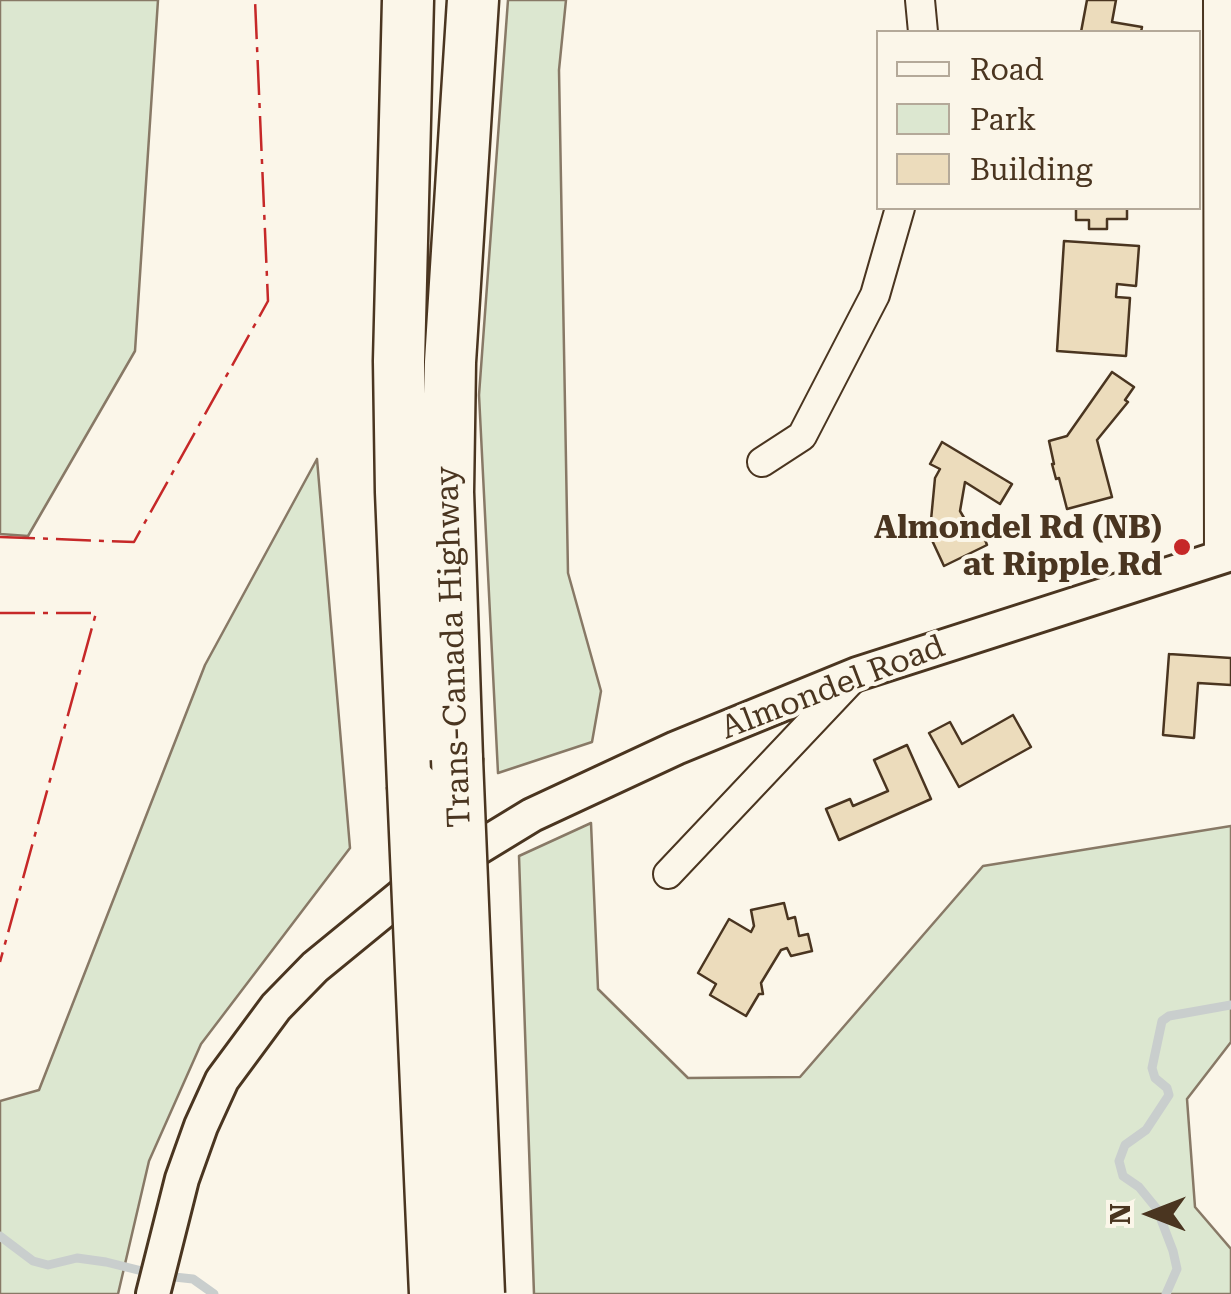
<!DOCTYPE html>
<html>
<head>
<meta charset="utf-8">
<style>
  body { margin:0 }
  #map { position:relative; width:1231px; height:1294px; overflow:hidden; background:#fbf6e9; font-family:"Roboto Serif",serif }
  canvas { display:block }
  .legend { position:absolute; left:876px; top:30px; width:325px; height:180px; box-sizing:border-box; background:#fbf6e9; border:2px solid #b4a999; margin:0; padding:12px 18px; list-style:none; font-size:30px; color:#4a3520 }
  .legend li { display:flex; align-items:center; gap:20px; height:50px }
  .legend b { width:50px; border:2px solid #b4a999 }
  .north { position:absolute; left:1101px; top:1164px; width:100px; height:100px; -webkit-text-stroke:8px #fbf6e9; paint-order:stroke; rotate:270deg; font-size:28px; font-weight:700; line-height:40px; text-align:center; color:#4a3520 }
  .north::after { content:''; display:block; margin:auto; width:35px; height:45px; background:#4a3520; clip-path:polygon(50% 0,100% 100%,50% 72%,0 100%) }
</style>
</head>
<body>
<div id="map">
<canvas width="1231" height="1294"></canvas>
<ul class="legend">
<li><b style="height:12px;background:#fbf6e9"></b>Road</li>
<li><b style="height:28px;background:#dce7d0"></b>Park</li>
<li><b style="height:28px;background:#ecdcbc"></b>Building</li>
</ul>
<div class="north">N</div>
</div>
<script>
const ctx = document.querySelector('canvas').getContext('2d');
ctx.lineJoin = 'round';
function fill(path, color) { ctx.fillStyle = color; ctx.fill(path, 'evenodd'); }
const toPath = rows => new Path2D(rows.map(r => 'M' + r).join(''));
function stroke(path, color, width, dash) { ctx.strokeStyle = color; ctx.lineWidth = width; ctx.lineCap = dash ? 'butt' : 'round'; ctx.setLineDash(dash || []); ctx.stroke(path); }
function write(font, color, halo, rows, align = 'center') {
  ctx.font = font + ' "Roboto Serif",serif'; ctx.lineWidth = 8; ctx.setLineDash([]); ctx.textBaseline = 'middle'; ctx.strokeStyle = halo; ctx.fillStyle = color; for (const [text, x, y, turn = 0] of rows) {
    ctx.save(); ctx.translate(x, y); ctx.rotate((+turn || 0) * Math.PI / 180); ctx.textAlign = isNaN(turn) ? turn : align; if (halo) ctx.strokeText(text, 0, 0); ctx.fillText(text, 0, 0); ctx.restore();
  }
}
const green = toPath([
  [0,0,158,0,135,351,28,536,0,534,0,0],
  [508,0,566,0,559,70,568,573,601,691,592,742,498,773,479,395,508,0],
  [317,459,350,848,201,1044,149,1161,118,1294,0,1294,0,1101,39,1090,205,665,317,459],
  [591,823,598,989,688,1078,800,1077,983,866,1231,826,1231,1042,1187,1099,1195,1207,1231,1249,1231,1294,534,1294,519,856,591,823]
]);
const stream = toPath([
  [0,1236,33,1261,48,1265,77,1258,106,1262,150,1273],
  [165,1276,193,1279,214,1294],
  [1166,1294,1177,1269,1173,1251,1157,1209,1139,1187,1123,1176,1119,1161,1125,1145,1146,1130,1169,1095,1167,1088,1155,1078,1152,1068,1162,1021,1169,1016,1231,1005]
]);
const building = toPath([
  [1087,0,1116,0,1112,22,1142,27,1141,32,1081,32,1087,0],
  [1076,208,1127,208,1127,219,1107,219,1107,229,1089,229,1089,220,1076,220,1076,208],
  [1064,241,1139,246,1136,286,1117,284,1116,297,1130,298,1126,356,1057,351,1064,241],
  [1112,372,1134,387,1125,400,1128,402,1097,440,1112,497,1067,509,1059,478,1056,479,1052,464,1054,464,1049,441,1067,436,1112,372],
  [942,442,1012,484,1000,504,965,482,960,511,977,540,984,537,987,545,944,566,924,523,931,520,935,478,940,469,930,464,942,442],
  [1169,654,1231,658,1231,685,1198,683,1194,738,1163,735,1169,654],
  [1013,715,1031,747,959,787,929,733,950,722,962,744,1013,715],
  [907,745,931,799,839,840,826,809,850,799,853,806,888,791,874,760,907,745],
  [784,903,788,919,795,917,799,936,808,934,812,951,791,956,787,948,781,950,761,983,763,994,759,994,746,1016,710,995,716,984,698,973,729,919,751,932,754,926,751,910,784,903]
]);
const minor = toPath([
  [920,0,923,32],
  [1218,0,1219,557],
  [762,462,802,436,875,295,900,208],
  [668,874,856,675]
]);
const tertiary = toPath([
  [153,1294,182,1179,201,1126,222,1080,276,1007,315,967,409,890,532,815,676,748,857,674,1231,554]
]);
const motorway = toPath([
  [408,0,399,361,401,492,413,786],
  [457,759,448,492,450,362,473,0]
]);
const motorwayBridge = toPath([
  [457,759,479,1294],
  [413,786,435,1294]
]);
const power = toPath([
  [0,537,134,542,268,301,255,0],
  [0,613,96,613,0,962]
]);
const markers = [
  [1182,547,10,"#c62828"]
];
const poiNames = [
  ["Almondel Rd (NB)",1162,529],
  ["at Ripple Rd",1162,566]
];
const streetNames = [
  ["Trans-Canada Highway",454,647,-92],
  ["Almondel Road",833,688,-21]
];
fill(green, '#dce7d0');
stroke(green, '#887966', 2.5);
stroke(stream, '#c9cecd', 9);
fill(building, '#ecdcbc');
stroke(building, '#4a3520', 2.5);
stroke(minor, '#4a3520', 32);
stroke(tertiary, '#4a3520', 38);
stroke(motorway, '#4a3520', 55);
stroke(minor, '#fbf6e9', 28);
stroke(tertiary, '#fbf6e9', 32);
stroke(motorway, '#fbf6e9', 50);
stroke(motorwayBridge, '#4a3520', 55, []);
stroke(motorwayBridge, '#fbf6e9', 50);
stroke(power, '#c62828', 2.5, [35, 8, 5, 8]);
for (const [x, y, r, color] of markers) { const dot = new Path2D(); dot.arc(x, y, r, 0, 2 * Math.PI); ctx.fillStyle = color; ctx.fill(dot); stroke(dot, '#fbf6e9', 4); }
write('bold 32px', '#4a3520', '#fbf6e9', poiNames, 'right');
write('32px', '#4a3520', '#fbf6e9', streetNames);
</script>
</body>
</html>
